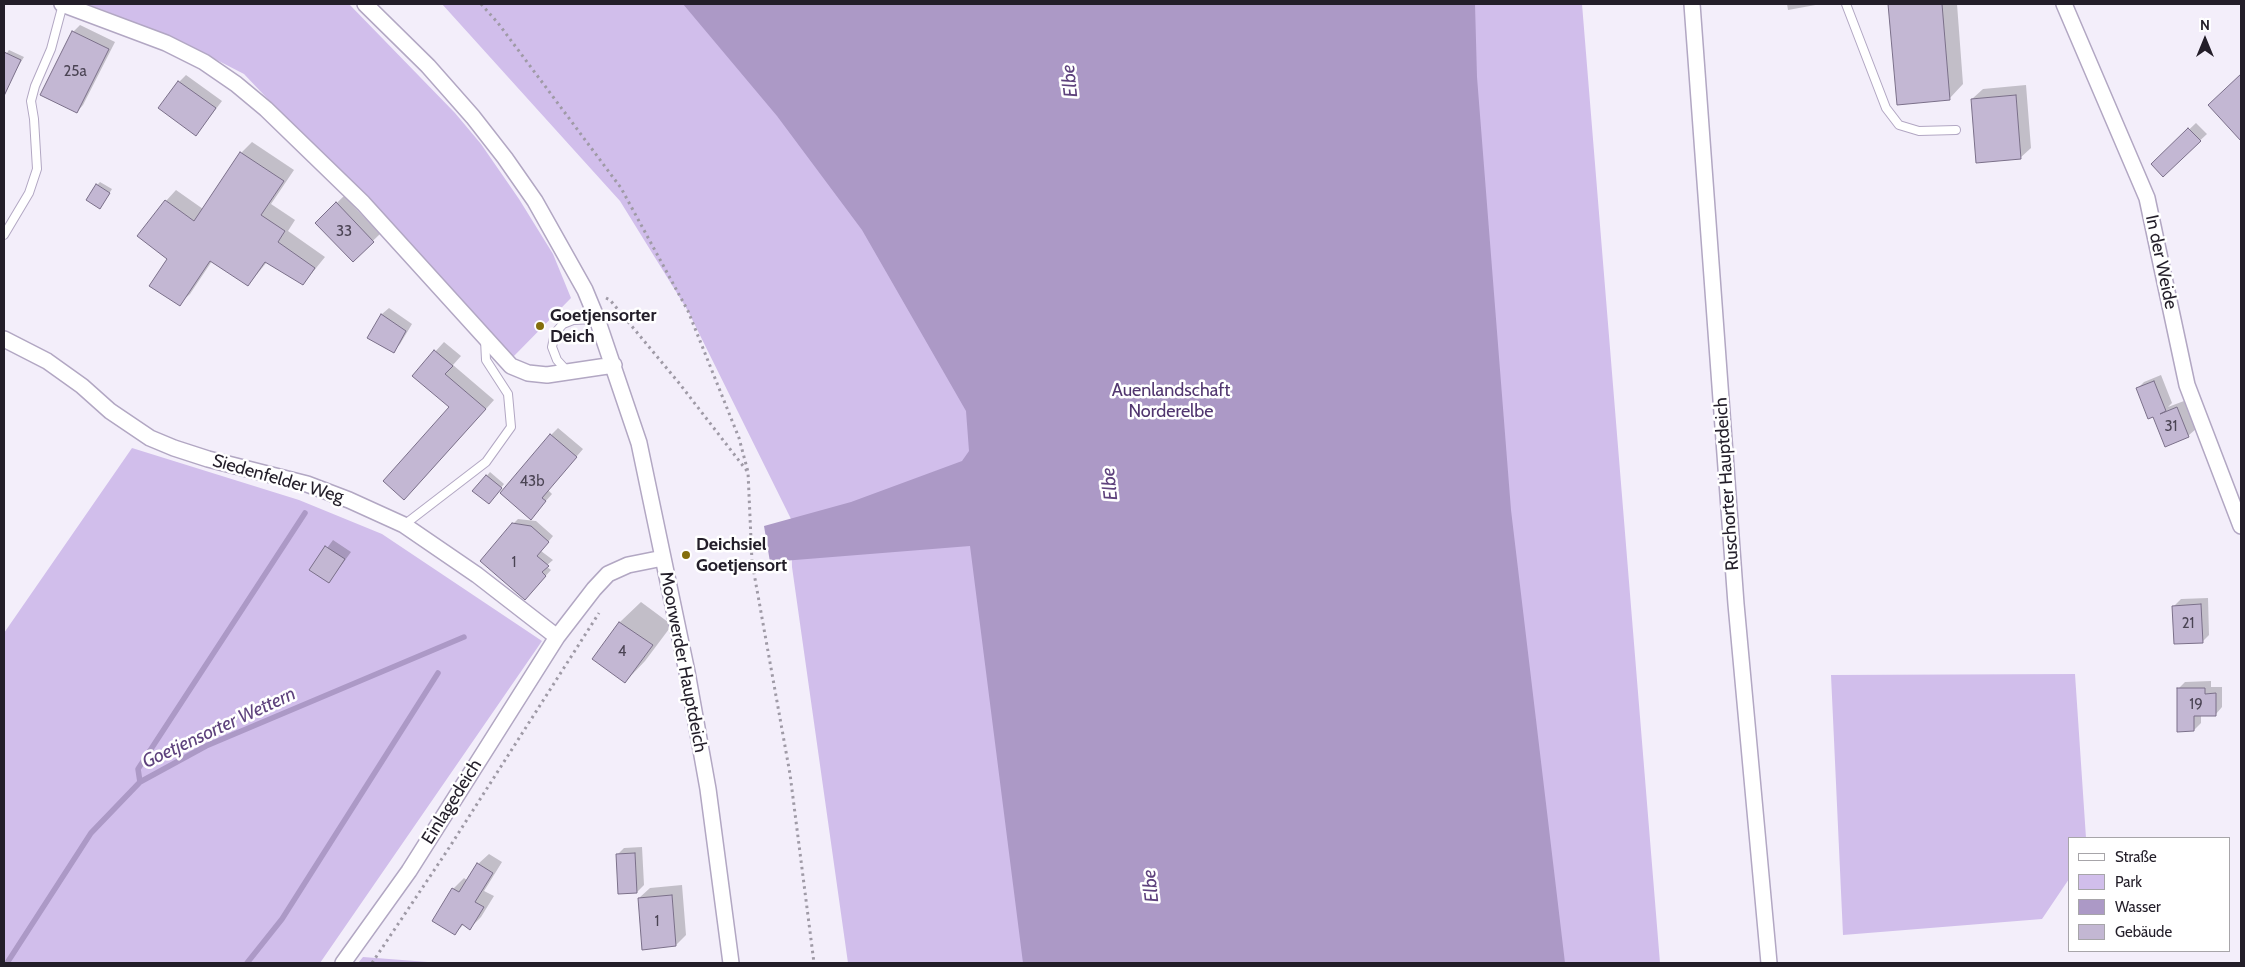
<!DOCTYPE html>
<html>
<head>
<meta charset="utf-8">
<style>
  body { margin:0 }
  #map { position:relative; width:2245px; height:967px; overflow:hidden; background:#f3eefa; font-family:Cabin,sans-serif }
  canvas { display:block }
  .frame { position:absolute; inset:0; border:5px solid #231e29; pointer-events:none }
  .legend { position:absolute; left:2068px; top:837px; width:162px; height:115px; box-sizing:border-box; background:#fff; border:1px solid #a7a5a9; margin:0; padding:6px 9px; list-style:none; font-size:15px; color:#231e29 }
  .legend li { display:flex; align-items:center; gap:10px; height:25px }
  .legend b { width:25px; border:1px solid #a7a5a9 }
  .north { position:absolute; left:2180px; top:15px; width:50px; height:50px; -webkit-text-stroke:4px #fff; paint-order:stroke; rotate:0deg; font-size:14px; font-weight:700; line-height:20px; text-align:center; color:#231e29 }
  .north::after { content:''; display:block; margin:auto; width:18px; height:22px; background:#231e29; clip-path:polygon(50% 0,100% 100%,50% 72%,0 100%) }
</style>
</head>
<body>
<div id="map">
<canvas width="2245" height="967"></canvas>
<div class="frame"></div>
<ul class="legend">
<li><b style="height:6px;background:#fff"></b>Straße</li>
<li><b style="height:14px;background:#d1beeb"></b>Park</li>
<li><b style="height:14px;background:#ac99c6"></b>Wasser</li>
<li><b style="height:14px;background:#c3b7d3"></b>Gebäude</li>
</ul>
<div class="north">N</div>
</div>
<script>
const ctx = document.querySelector('canvas').getContext('2d');
ctx.lineJoin = 'round';
function fill(path, color) { ctx.fillStyle = color; ctx.fill(path, 'evenodd'); }
const toPath = rows => new Path2D(rows.map(r => 'M' + r).join(''));
function stroke(path, color, width, dash) { ctx.strokeStyle = color; ctx.lineWidth = width; ctx.lineCap = dash ? 'butt' : 'round'; ctx.setLineDash(dash || []); ctx.stroke(path); }
function write(font, color, halo, rows, align = 'center') {
  ctx.font = font + ' Cabin,sans-serif'; ctx.lineWidth = 5; ctx.setLineDash([]); ctx.textBaseline = 'middle'; ctx.strokeStyle = halo; ctx.fillStyle = color; for (const [text, x, y, turn = 0] of rows) {
    ctx.save(); ctx.translate(x, y); ctx.rotate((+turn || 0) * Math.PI / 180); ctx.textAlign = isNaN(turn) ? turn : align; if (halo) ctx.strokeText(text, 0, 0); ctx.fillText(text, 0, 0); ctx.restore();
  }
}
const green = toPath([
  [87,4,349,4,455,113,481,144,519,199,553,254,571,298,513,357,244,74,170,36],
  [442,4,1582,4,1660,963,848,963,792,567,791,519,688,311,620,201],
  [132,448,299,500,382,534,542,641,320,963,4,963,4,633],
  [2075,674,2086,838,2069,838,2069,879,2042,919,1843,935,1831,675],
  [363,957,441,963,358,963]
]);
const water = toPath([
  [683,4,1475,4,1477,77,1511,510,1565,963,1023,963,970,546,770,562,764,526,851,502,962,461,969,451,966,411,862,230,777,116]
]);
const shadow = toPath([
  [1787,4,1821,4,1788,10],
  [1890,4,1957,4,1963,84,1949,99,1898,104],
  [80,25,115,42,83,105,77,112,73,32],
  [9,50,24,57,14,73,4,68,4,57],
  [186,75,222,101,196,135,179,82],
  [2026,85,2031,148,2020,158,1972,99,1983,89],
  [2196,123,2207,134,2163,175,2153,164],
  [252,142,294,170,271,204,295,220,288,231,325,257,303,284,267,262,248,285,212,261,190,294,179,304,169,259,166,201,176,190,203,209,241,153],
  [100,182,112,189,100,208,97,185],
  [344,196,380,234,353,260,316,223],
  [389,308,412,324,400,344,393,351,369,337,382,314],
  [444,342,461,356,453,365,494,400,413,490,451,407,414,375],
  [2161,375,2172,403,2168,407,2184,401,2196,429,2189,435,2166,445,2153,415,2137,389,2144,382],
  [558,428,583,449,548,490,552,494,537,511,551,435],
  [490,472,504,484,492,499,474,491],
  [518,519,536,521,553,536,541,551,553,560,546,566,551,570,530,593,513,524],
  [333,540,351,552,329,582,311,570],
  [2208,598,2209,635,2202,642,2174,606,2181,599],
  [641,602,672,625,645,661,625,682,594,659,620,622],
  [2211,681,2211,687,2222,687,2222,707,2216,714,2201,715,2201,723,2194,730,2178,689,2185,682],
  [642,847,644,885,637,892,617,855,624,848],
  [489,854,502,862,484,891,494,896,481,917,470,928,464,924,455,933,453,889,464,878,468,881,478,864],
  [682,885,686,935,676,945,639,898,650,888]
]);
const stream = toPath([
  [140,782,138,769,305,513],
  [7,963,91,833,140,782,206,746,464,637],
  [247,963,282,919,438,673]
]);
const building = toPath([
  [1888,4,1942,4,1950,100,1897,105,1888,4],
  [72,31,109,49,77,113,40,95,72,31],
  [4,52,21,60,4,96,4,52],
  [2241,74,2241,141,2208,105,2241,74],
  [178,81,216,108,196,136,158,108,178,81],
  [2016,95,2021,159,1976,163,1971,99,2016,95],
  [2188,128,2201,141,2163,177,2151,164,2188,128],
  [240,152,284,181,261,215,285,231,278,242,315,268,303,285,265,262,248,286,210,261,180,306,149,286,167,259,137,236,165,200,194,221,240,152],
  [96,184,110,193,100,209,86,200,96,184],
  [336,202,374,242,353,262,315,223,336,202],
  [381,314,406,331,394,353,367,338,381,314],
  [434,350,453,366,445,374,486,409,404,500,383,481,449,407,412,376,434,350],
  [2154,381,2166,411,2160,414,2177,407,2189,437,2165,447,2153,417,2148,419,2136,388,2154,381],
  [550,434,577,457,542,498,546,501,531,520,500,493,550,434],
  [486,475,502,488,489,504,472,491,486,475],
  [512,523,531,526,549,542,537,556,549,566,542,572,546,576,525,600,480,561,512,523],
  [325,546,345,559,329,583,309,570,325,546],
  [2201,604,2203,643,2174,644,2172,606,2201,604],
  [619,622,653,645,625,683,592,659,619,622],
  [2177,688,2205,688,2205,694,2216,693,2216,716,2194,716,2194,731,2177,732,2177,688],
  [635,853,637,893,618,894,616,854,635,853],
  [477,863,493,873,475,902,484,907,470,930,462,924,455,935,432,921,452,888,459,892,477,863],
  [672,895,676,946,642,950,638,898,672,895]
]);
const path = toPath([
  [481,4,498,23,621,188,688,311,739,438,748,472,752,562,790,774,814,963],
  [606,298,610,300,679,383,747,471],
  [372,963,447,851,599,613]
]);
const lane = toPath([
  [1846,4,1886,108,1899,125,1919,131,1956,130],
  [4,235,29,193,37,169,34,119,31,101,35,86,51,49,63,4],
  [567,371,557,360,552,347,555,333,563,324,573,320,597,319],
  [404,525,486,462,511,427,508,394,486,360,485,340]
]);
const street = toPath([
  [62,4,166,43,204,62,236,84,266,109,363,203,511,366,528,373,547,375,614,365],
  [365,4,428,66,473,117,505,158,535,201,585,290,597,319,639,443,687,672,708,789,731,963],
  [1692,4,1736,604,1769,963],
  [2064,4,2147,198,2187,385,2241,526],
  [4,339,47,361,82,386,110,411,150,438,174,448,208,459,307,484,349,500,404,525,477,575,557,637],
  [343,963,409,871,557,637,594,589,608,574,628,565,663,558]
]);
const markers = [
  [540,326,5,"#846e0c"],
  [686,555,5,"#846e0c"]
];
const numberNames = [
  ["25a",75,72],
  ["33",344,232],
  ["31",2171,427],
  ["43b",532,482],
  ["1",514,563],
  ["21",2188,624],
  ["4",622,652],
  ["19",2196,705],
  ["1",657,922]
];
const streetNames = [
  ["In der Weide",2161,262,78],
  ["Siedenfelder Weg",278,479,16],
  ["Ruschorter Hauptdeich",1727,484,-94],
  ["Moorwerder Hauptdeich",683,662,79],
  ["Einlagedeich",452,802,-58]
];
const poiNames = [
  ["Goetjensorter",550,316],
  ["Deich",550,337],
  ["Deichsiel",696,545],
  ["Goetjensort",696,566]
];
const parkNames = [
  ["Auenlandschaft",1171,391],
  ["Norderelbe",1171,412]
];
const waterNames = [
  ["Elbe",1070,81,-96],
  ["Elbe",1110,484,-96],
  ["Goetjensorter Wettern",219,728,-25],
  ["Elbe",1151,886,-96]
];
fill(green, '#d1beeb');
fill(water, '#ac99c6');
fill(shadow, '#0003');
stroke(stream, '#ac99c6', 5.5);
fill(building, '#c3b7d3');
stroke(building, '#7a6f89', 1);
stroke(lane, '#b2a7c3', 10);
stroke(street, '#b2a7c3', 18);
stroke(path, '#9f9aa6', 3, [2.5, 4]);
stroke(lane, '#fff', 8);
stroke(street, '#fff', 15);
for (const [x, y, r, color] of markers) { const dot = new Path2D(); dot.arc(x, y, r, 0, 2 * Math.PI); ctx.fillStyle = color; ctx.fill(dot); stroke(dot, '#fff', 2); }
write('15px', '#4b4454', null, numberNames);
write('18px', '#231e29', '#fff', streetNames);
write('bold 18px', '#231e29', '#fff', poiNames, 'left');
write('18px', '#51366f', '#fff', parkNames);
write('italic 19px', '#5e427d', '#fff', waterNames);
</script>
</body>
</html>
